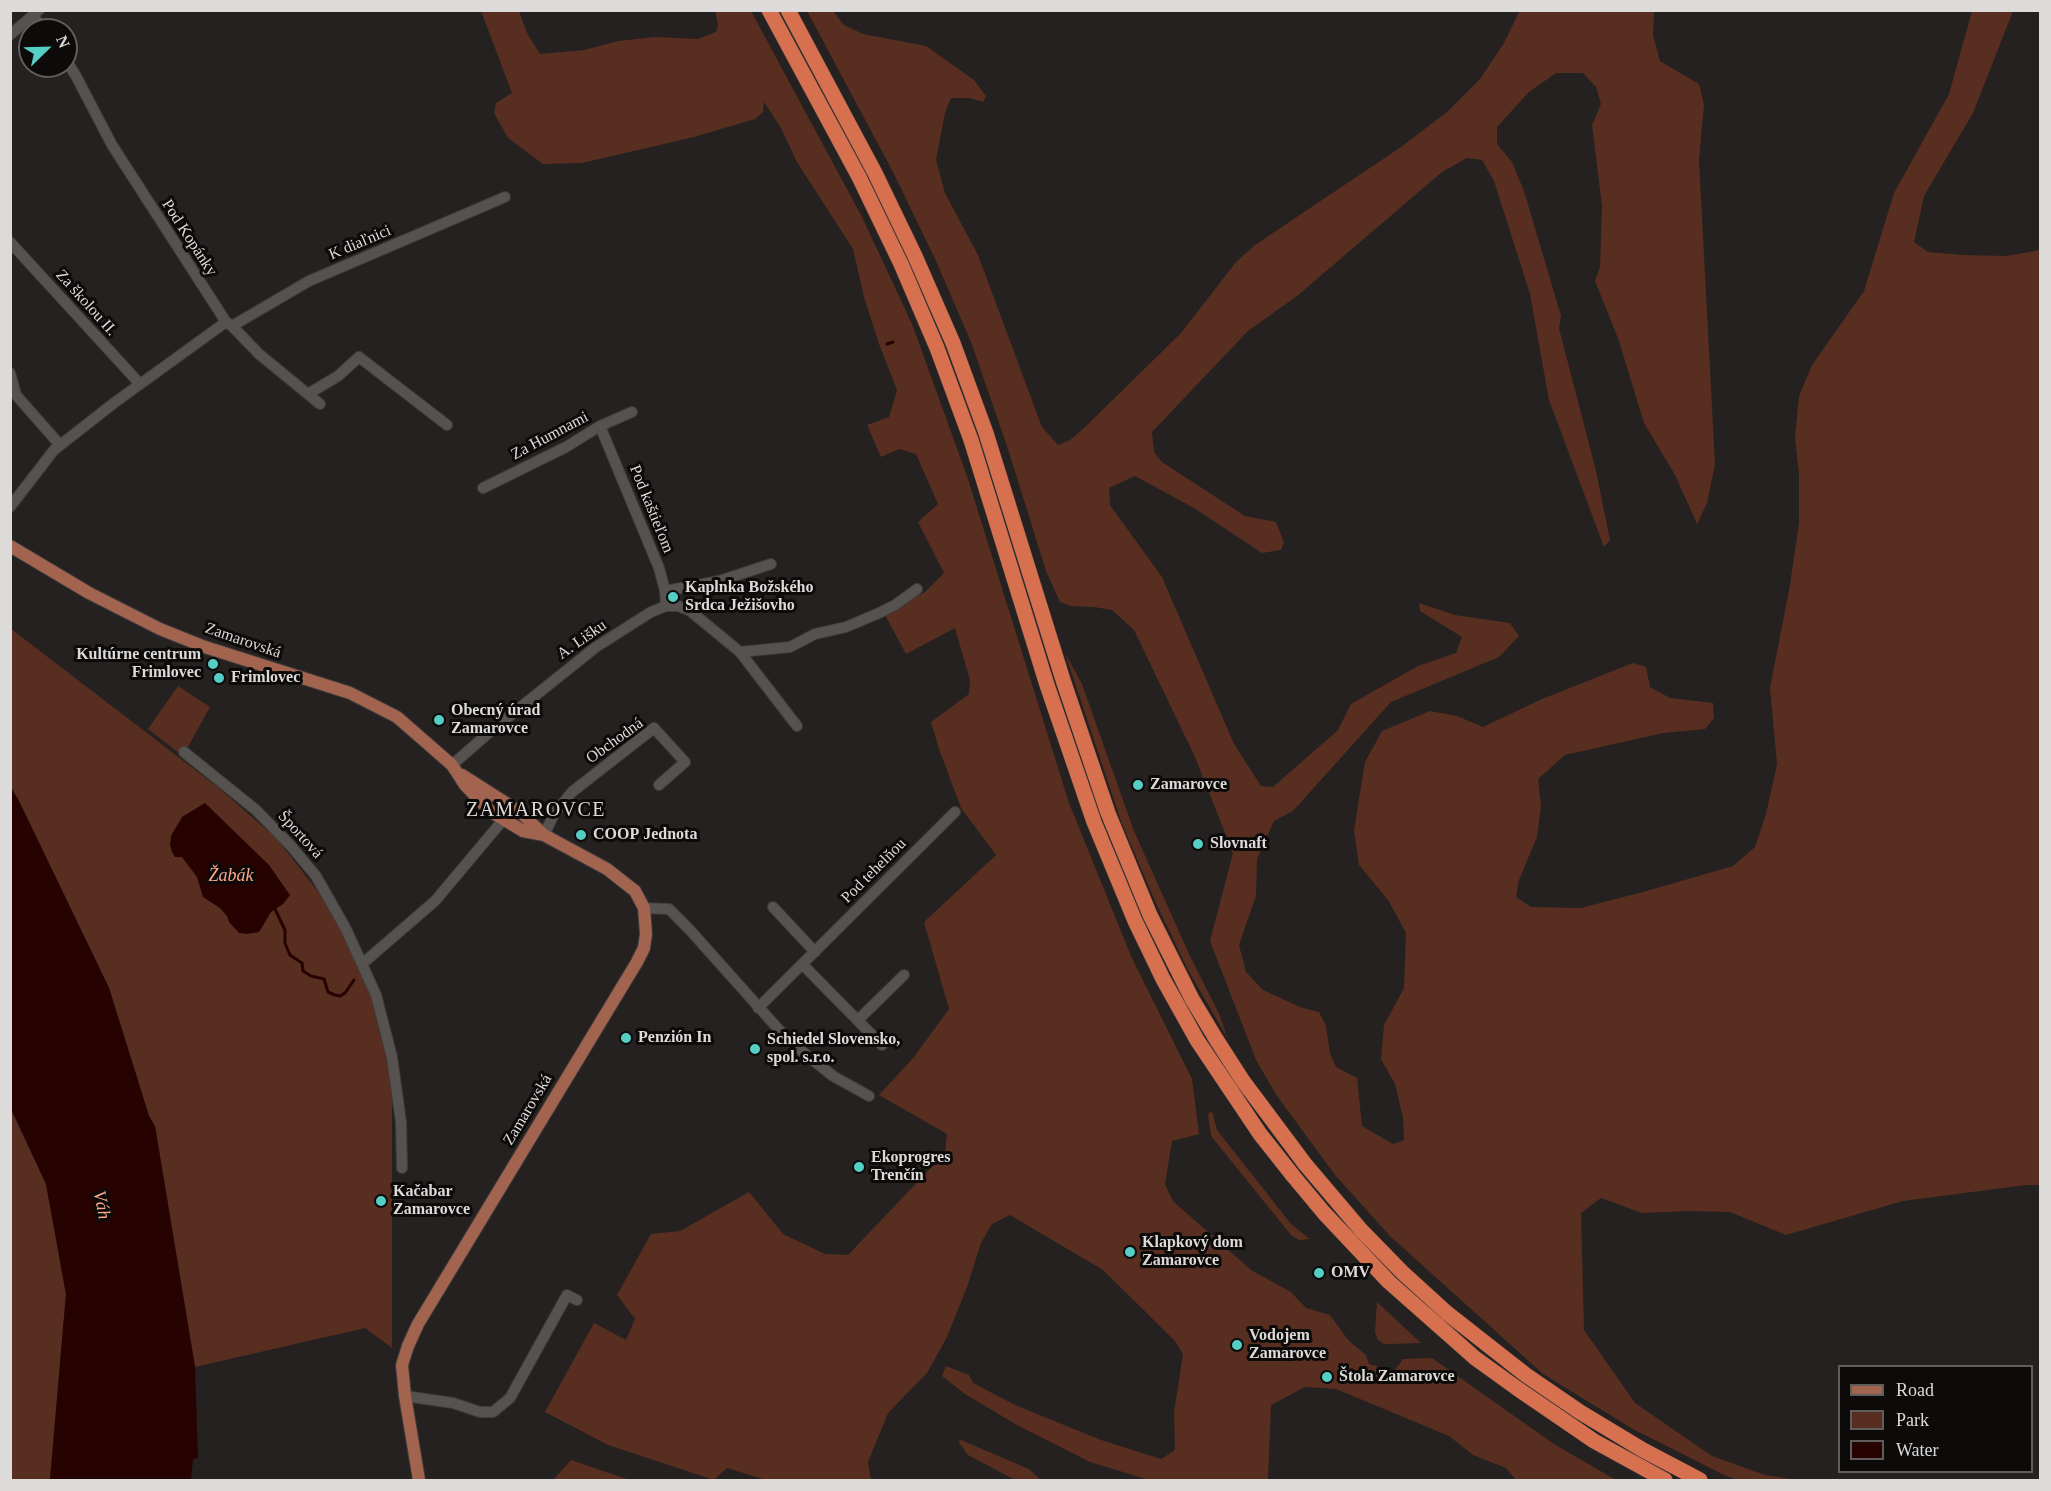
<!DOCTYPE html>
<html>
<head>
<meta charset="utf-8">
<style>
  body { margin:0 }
  #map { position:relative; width:2051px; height:1491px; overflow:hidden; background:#242120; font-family:Georgia,serif }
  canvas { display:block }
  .frame { position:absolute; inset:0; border:12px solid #dddbda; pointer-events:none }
  .legend { position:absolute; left:1838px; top:1365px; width:195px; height:108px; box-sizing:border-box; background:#0c0b0a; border:2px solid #605e5d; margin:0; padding:8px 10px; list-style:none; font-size:18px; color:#dddbda }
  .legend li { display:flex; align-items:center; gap:12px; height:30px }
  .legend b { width:30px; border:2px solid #605e5d }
  .north { position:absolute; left:18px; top:18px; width:60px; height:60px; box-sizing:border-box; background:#0c0b0a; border:2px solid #605e5d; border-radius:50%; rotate:67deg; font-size:16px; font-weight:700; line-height:24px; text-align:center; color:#dddbda }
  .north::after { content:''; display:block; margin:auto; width:21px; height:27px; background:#55cec5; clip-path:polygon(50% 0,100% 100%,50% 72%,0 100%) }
</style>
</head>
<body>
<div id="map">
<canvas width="2051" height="1491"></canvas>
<div class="frame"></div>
<ul class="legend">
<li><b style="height:8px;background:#a3644f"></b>Road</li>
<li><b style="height:16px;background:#582e20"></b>Park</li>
<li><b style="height:16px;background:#260300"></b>Water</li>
</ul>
<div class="north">N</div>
</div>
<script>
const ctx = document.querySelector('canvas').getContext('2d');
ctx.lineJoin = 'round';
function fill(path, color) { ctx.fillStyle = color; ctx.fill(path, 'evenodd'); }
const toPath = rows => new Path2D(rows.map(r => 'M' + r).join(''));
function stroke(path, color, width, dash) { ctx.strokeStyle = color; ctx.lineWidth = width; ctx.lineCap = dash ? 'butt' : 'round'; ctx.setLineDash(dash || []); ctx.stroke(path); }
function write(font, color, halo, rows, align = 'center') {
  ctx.font = font + ' Georgia,serif'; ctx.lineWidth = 6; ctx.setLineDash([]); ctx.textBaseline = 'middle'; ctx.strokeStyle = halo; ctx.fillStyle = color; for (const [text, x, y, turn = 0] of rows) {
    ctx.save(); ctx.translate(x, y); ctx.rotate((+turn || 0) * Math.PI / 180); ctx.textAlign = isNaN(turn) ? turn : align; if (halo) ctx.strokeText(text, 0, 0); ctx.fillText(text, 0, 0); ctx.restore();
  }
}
const green = toPath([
  [481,11,519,11,527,33,540,54,584,50,618,41,655,37,698,39,716,32,718,25,715,11,751,11,862,217,912,324,967,476,1069,803,1131,956,1192,1079,1199,1134,1172,1141,1165,1184,1173,1201,1251,1270,1291,1292,1306,1308,1330,1315,1349,1341,1366,1355,1369,1364,1394,1371,1403,1359,1432,1358,1554,1444,1616,1480,1516,1480,1506,1468,1473,1455,1449,1436,1336,1389,1305,1387,1271,1405,1268,1480,1149,1480,1090,1462,1017,1425,965,1394,942,1376,946,1366,969,1375,973,1383,1015,1405,1101,1440,1161,1459,1175,1450,1174,1412,1183,1354,1175,1341,1103,1270,1010,1215,992,1224,981,1243,967,1287,947,1337,927,1373,888,1413,868,1462,871,1480,766,1480,727,1468,714,1480,608,1445,545,1412,594,1323,626,1340,635,1319,617,1295,651,1234,680,1231,749,1192,783,1234,825,1254,848,1255,945,1153,947,1134,879,1095,914,1057,949,1009,924,922,996,855,961,808,939,749,931,722,969,694,970,680,955,628,906,654,884,613,925,592,944,573,918,522,938,504,916,454,899,449,881,457,867,425,889,417,897,390,879,344,864,297,853,249,797,162,781,128,764,102,763,112,755,119,694,137,582,163,543,164,508,138,494,113,496,103,512,93],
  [807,11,833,11,844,25,863,34,926,46,974,80,986,96,983,102,970,98,951,98,945,113,936,160,945,193,978,255,1042,427,1058,445,1070,440,1084,428,1181,333,1236,262,1255,245,1401,147,1447,112,1480,79,1504,43,1519,12,1518,11,1654,11,1653,35,1660,61,1699,84,1704,105,1699,160,1715,464,1707,503,1697,524,1675,475,1644,423,1619,341,1595,281,1600,267,1602,206,1592,125,1601,104,1596,87,1583,73,1556,73,1529,92,1497,127,1497,144,1512,162,1524,191,1561,316,1559,328,1596,471,1610,540,1604,547,1549,400,1530,294,1494,181,1482,160,1467,158,1442,172,1297,296,1248,331,1152,432,1154,452,1162,462,1245,516,1276,522,1284,542,1281,550,1262,553,1194,508,1135,476,1109,488,1110,505,1162,577,1234,744,1261,786,1273,787,1338,730,1351,704,1418,666,1456,653,1462,637,1420,611,1419,603,1455,615,1510,623,1519,636,1499,657,1391,702,1293,811,1274,821,1257,859,1256,896,1239,945,1246,972,1263,990,1300,1007,1319,1012,1326,1026,1330,1053,1336,1067,1357,1078,1362,1126,1393,1144,1404,1140,1403,1118,1395,1084,1381,1059,1384,1025,1404,988,1406,933,1388,900,1359,865,1354,830,1365,762,1382,731,1430,711,1457,716,1483,727,1542,699,1633,663,1646,667,1650,687,1670,698,1713,703,1714,718,1705,729,1663,733,1565,755,1538,779,1541,806,1537,837,1519,880,1516,897,1531,907,1581,908,1650,890,1733,866,1755,847,1766,814,1777,764,1770,688,1790,585,1799,522,1799,474,1795,438,1799,396,1812,365,1864,291,1894,193,1949,94,1972,11,2013,11,1973,113,1924,196,1914,242,1928,252,1963,255,2007,256,2040,250,2040,1185,2026,1185,1903,1201,1786,1235,1730,1212,1689,1211,1642,1213,1601,1198,1581,1213,1584,1330,1635,1403,1712,1456,1765,1475,1798,1480,1738,1480,1724,1475,1633,1429,1543,1374,1390,1236,1335,1175,1277,1096,1256,1060,1210,941,1233,853,1195,757,1134,630,1112,610,1094,607,1071,606,1060,602,1046,571,1008,449,971,342,936,261,893,172],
  [10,628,220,789,277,839,319,893,350,945,372,987,392,1066,392,1348,365,1328,195,1367,155,1126,149,1116,109,988,18,799,11,787],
  [1065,653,1082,684,1134,831,1190,956,1219,1014,1228,1039,1188,970,1155,901,1122,824],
  [178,686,210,707,183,756,148,729],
  [10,1108,46,1184,66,1294,50,1480,11,1480],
  [1212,1111,1217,1130,1291,1224,1310,1239,1299,1240,1291,1235,1211,1136,1208,1114],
  [1377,1302,1421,1343,1391,1344,1384,1344,1378,1340,1375,1332],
  [961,1440,1029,1469,1041,1480,1015,1480,968,1455,958,1441],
  [571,1460,618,1476,631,1480,553,1480]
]);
const water = toPath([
  [10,787,18,799,109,988,149,1116,155,1126,195,1367,198,1458,193,1459,191,1480,50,1480,66,1294,46,1184,11,1108],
  [205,803,269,865,290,895,283,904,271,912,259,932,247,934,239,933,229,922,227,916,220,908,203,897,197,877,182,857,175,857,172,852,170,845,171,836,182,817]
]);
const stream = toPath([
  [887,344,893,342],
  [275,909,285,930,285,943,290,955,302,963,303,971,311,976,324,979,328,992,335,995,340,996,345,993,354,980]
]);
const minor = toPath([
  [33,16,44,30],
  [10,35,39,10],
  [66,60,76,76,112,145,226,322,232,326,259,354,320,404],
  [10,242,140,384],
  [232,326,309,281,505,197],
  [10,373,16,395,60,445],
  [308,394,338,376,359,357,447,425],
  [600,426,659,568,665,591,666,606],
  [483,488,566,447,600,426,632,412],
  [10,507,54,450,114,403,226,322],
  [665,591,719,581,771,564],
  [740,652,790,647,815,634,846,627,879,613,895,605,917,589],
  [184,752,256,810,291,846,316,876,346,929,376,995,392,1057,401,1122,402,1168],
  [452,765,492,730,596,647,651,612,666,606,678,606,689,610,740,652,797,726],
  [544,835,554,814,572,792,654,728,685,762,659,785],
  [773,907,815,952],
  [644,908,669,909,689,929,789,1041,833,1076,869,1096],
  [362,964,435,901,503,820],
  [802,964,882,1045],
  [758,1008,955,812],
  [858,1020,904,975],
  [405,1396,453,1403,480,1412,493,1412,510,1398,567,1295,577,1300]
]);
const major = toPath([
  [10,546,89,593,160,629,205,647,350,693,397,717,452,765,465,785,490,811,523,831,544,835,607,869,635,891,644,908,646,934,644,948,637,962,418,1324,408,1346,402,1365,405,1396,419,1480],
  [462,775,520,812,544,835]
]);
const highway = toPath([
  [769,10,859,177,901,264,937,348,971,440,1047,685,1094,822,1135,921,1163,979,1197,1040,1260,1134,1294,1177,1324,1213,1389,1282,1475,1358,1518,1389,1594,1441,1665,1480],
  [788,10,875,173,915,256,953,343,986,433,1063,680,1108,813,1150,915,1192,999,1216,1039,1243,1081,1305,1164,1361,1230,1402,1272,1447,1313,1526,1375,1580,1412,1643,1450,1700,1480]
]);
const markers = [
  [673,597,6,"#55cec5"],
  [213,664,6,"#55cec5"],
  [219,678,6,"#55cec5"],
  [439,720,6,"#55cec5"],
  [1138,785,6,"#55cec5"],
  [581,835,6,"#55cec5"],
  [1198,844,6,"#55cec5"],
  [626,1038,6,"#55cec5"],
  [755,1049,6,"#55cec5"],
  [859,1167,6,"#55cec5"],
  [381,1201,6,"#55cec5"],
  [1130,1252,6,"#55cec5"],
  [1319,1273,6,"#55cec5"],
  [1237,1345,6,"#55cec5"],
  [1327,1377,6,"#55cec5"]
];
const streetNames = [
  ["Pod Kopánky",189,238,57],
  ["K diaľnici",360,243,-23],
  ["Za školou II.",86,303,48],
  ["Za Humnami",550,436,-28],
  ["Pod kaštieľom",651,509,68],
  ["A. Lišku",582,640,-35],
  ["Zamarovská",243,641,19],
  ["Obchodná",615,741,-36],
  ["Športová",300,835,48],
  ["Pod tehelňou",874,871,-45],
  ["Zamarovská",528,1110,-59]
];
const poiNames = [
  ["Kaplnka Božského",685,588],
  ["Srdca Ježišovho",685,606],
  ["Kultúrne centrum",201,655,"right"],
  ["Frimlovec",201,673,"right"],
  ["Frimlovec",231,678],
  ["Obecný úrad",451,711],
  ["Zamarovce",451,729],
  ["Zamarovce",1150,785],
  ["COOP Jednota",593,835],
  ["Slovnaft",1210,844],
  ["Penzión In",638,1038],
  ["Schiedel Slovensko,",767,1040],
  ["spol. s.r.o.",767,1058],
  ["Ekoprogres",871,1158],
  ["Trenčín",871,1176],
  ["Kačabar",393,1192],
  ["Zamarovce",393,1210],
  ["Klapkový dom",1142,1243],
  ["Zamarovce",1142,1261],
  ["OMV",1331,1273],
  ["Vodojem",1249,1336],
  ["Zamarovce",1249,1354],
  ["Štola Zamarovce",1339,1377]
];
const waterNames = [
  ["Žabák",231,876],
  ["Váh",101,1205,79]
];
const quarterNames = [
  ["ZAMAROVCE",536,811]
];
fill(green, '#582e20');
fill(water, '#260300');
stroke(stream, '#260300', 3);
stroke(minor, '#3f3c3b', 12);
stroke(major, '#3f3c3b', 14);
stroke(highway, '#3f3c3b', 16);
stroke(minor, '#555250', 10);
stroke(major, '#a3644f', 12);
stroke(highway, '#d7704f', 15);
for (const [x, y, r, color] of markers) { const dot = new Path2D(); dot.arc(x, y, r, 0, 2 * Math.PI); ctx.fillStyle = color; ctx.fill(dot); stroke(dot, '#0c0b0a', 2); }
write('16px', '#dddbda', '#0c0b0a', streetNames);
write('bold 16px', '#dddbda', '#0c0b0a', poiNames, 'left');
write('italic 18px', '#fda68a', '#0c0b0a', waterNames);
ctx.letterSpacing = '1.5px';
write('20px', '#ddd9d8', '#0c0b0a', quarterNames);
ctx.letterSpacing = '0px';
</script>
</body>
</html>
